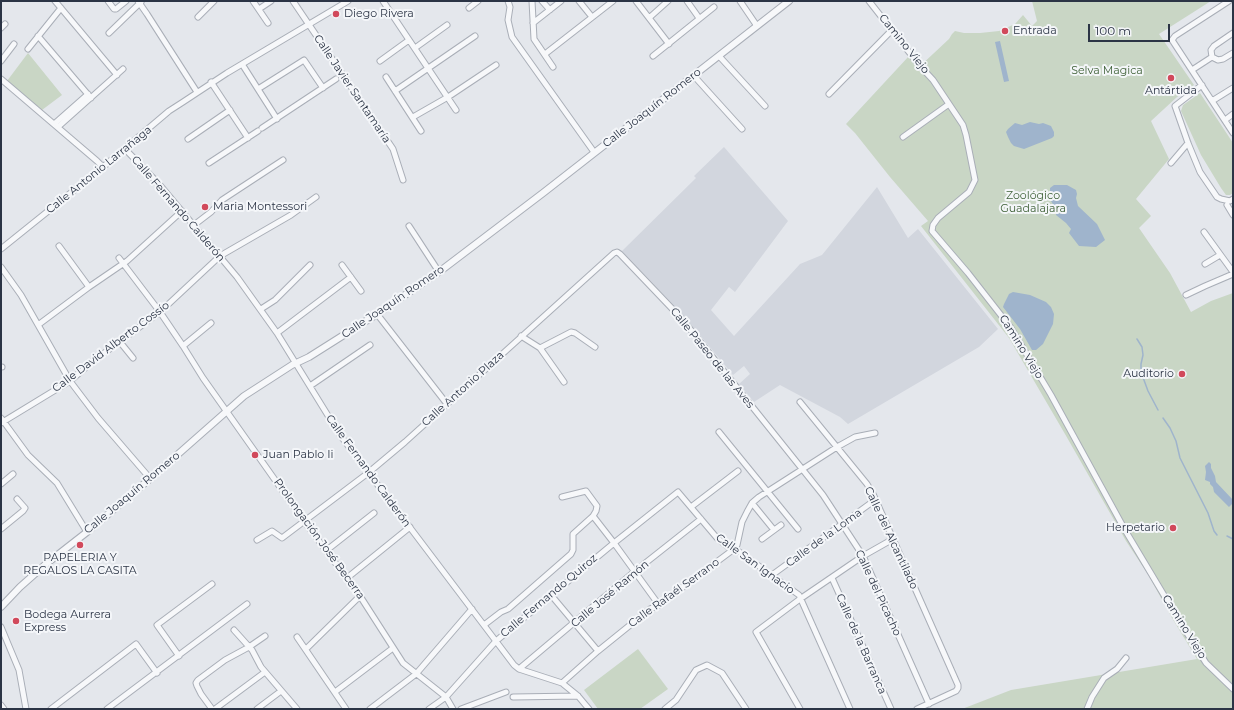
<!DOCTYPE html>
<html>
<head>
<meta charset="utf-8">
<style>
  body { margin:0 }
  #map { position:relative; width:1234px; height:710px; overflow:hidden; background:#e4e7ec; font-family:Montserrat,sans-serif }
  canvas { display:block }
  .frame { position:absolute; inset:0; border:2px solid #2b3445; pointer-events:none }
  .scale { position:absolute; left:1088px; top:24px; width:82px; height:18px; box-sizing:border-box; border:2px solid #2b3445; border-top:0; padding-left:5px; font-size:12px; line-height:14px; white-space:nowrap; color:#2b3445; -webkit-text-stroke:3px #f4f6f9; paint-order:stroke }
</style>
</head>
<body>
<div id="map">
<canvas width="1234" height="710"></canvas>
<div class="frame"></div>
<div class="scale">100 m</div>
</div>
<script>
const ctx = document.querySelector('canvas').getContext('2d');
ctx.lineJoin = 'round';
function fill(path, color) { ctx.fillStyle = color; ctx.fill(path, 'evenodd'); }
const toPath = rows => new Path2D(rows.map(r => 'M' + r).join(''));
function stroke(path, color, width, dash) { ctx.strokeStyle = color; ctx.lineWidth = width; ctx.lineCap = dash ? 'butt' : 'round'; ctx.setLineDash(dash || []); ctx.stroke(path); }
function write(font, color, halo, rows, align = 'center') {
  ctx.font = font + ' Montserrat,sans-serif'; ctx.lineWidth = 4; ctx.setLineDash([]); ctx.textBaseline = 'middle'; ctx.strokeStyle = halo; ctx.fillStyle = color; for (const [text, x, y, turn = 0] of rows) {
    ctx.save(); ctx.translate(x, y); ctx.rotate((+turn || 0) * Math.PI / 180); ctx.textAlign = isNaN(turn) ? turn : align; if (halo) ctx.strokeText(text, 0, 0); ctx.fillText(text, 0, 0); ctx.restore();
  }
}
const built = toPath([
  [724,147,788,221,735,292,729,287,711,310,734,336,800,264,822,255,877,187,908,238,918,229,998,329,979,347,848,424,840,417,780,385,754,402,739,384,750,374,744,366,733,375,684,316,622,251,696,178,694,176]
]);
const green = toPath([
  [1032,1,1211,1,1159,34,1194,85,1177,97,1151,121,1169,159,1136,199,1151,216,1139,228,1170,273,1191,312,1211,301,1233,293,1233,709,962,709,1011,690,1197,659,1172,618,1149,576,1126,541,1065,434,1009,338,921,226,928,221,890,177,855,133,846,124,909,56,918,68,949,39,952,34,955,31,964,33,980,33,999,31,1015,24,1023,15,1032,26,1037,21],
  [28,53,62,95,42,110,7,81],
  [1200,93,1233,143,1233,193,1230,195,1226,195,1221,188,1201,155,1181,111,1183,105],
  [638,649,668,689,640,709,598,709,584,690]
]);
const water = toPath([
  [1000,41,1009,81,1004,82,995,42],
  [1030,122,1039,124,1043,123,1051,126,1054,132,1054,136,1052,138,1024,149,1014,146,1011,143,1008,137,1006,132,1008,129,1015,123,1022,125],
  [1054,185,1067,185,1076,190,1077,194,1076,198,1078,206,1097,224,1105,240,1096,247,1079,246,1069,233,1071,229,1066,223,1056,215,1056,209,1051,201,1050,193,1050,188],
  [1013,292,1030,295,1046,302,1051,307,1054,314,1053,324,1043,344,1036,350,1032,350,1020,329,1003,307,1004,304,1009,294],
  [1209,462,1211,464,1211,468,1215,476,1216,482,1233,500,1233,503,1229,507,1214,492,1213,487,1210,484,1210,482,1205,480,1206,472,1205,466]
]);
const stream = toPath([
  [1137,339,1142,347,1143,355,1141,364,1141,372,1148,391,1158,410],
  [1163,418,1170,428,1176,441,1180,458,1208,513,1214,531,1217,535],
  [1227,536,1233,539]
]);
const minor = toPath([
  [55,1,117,75],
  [108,1,114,9,116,9,126,1],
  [138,1,147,14,197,92],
  [253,1,268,23],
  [293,1,393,149,403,180],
  [383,1,456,110],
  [508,1,510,7,508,20,512,37,594,152],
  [532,1,534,39,553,67],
  [542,1,550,10],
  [579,1,592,17],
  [636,1,669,44],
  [687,1,699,18],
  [740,1,757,26],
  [869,1,920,66,933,80,963,125,966,135,975,180,969,192,938,218,933,225,932,231,968,273,1011,328,1051,395,1125,530,1183,627,1206,663,1233,689],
  [1229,1,1175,36,1172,40,1233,133],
  [469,8,478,1],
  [259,9,271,1],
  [198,17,214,1],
  [649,18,668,1],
  [533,23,561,1],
  [1,28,5,24],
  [109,33,141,2],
  [1233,33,1214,46,1211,50,1212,57,1218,60,1223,59,1233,53],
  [38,36,91,98],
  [415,48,447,25],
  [28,49,61,8],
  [545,54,613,1],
  [653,56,714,7],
  [719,56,765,106],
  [1,61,14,44],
  [380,61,409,40],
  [242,64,277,119],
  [1192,70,1212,57],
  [694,76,742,129],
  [386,77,421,131],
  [1,79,97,161,103,167],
  [211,82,248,138],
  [1202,85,1175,106,1188,143,1200,172,1217,197,1221,199,1230,201,1233,199],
  [258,89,304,60,323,88],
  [395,91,475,36],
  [829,94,892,30],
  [1212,101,1233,88],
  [413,117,448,97,496,65],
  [1225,120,1233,114],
  [54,124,88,94],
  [58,127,123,69],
  [262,128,336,79],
  [903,137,949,104],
  [188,139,230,110],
  [125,149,159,184,237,277,277,333,340,435,514,665,519,669,562,683,578,696,589,709],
  [209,163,258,131],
  [1171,163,1188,143],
  [1227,205,1233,215],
  [194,225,211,212,222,200,283,160],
  [409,226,439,272],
  [1204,232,1233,272],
  [59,246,89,287],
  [1,249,103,167,169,111,183,102,227,73,348,1],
  [119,258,160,312,183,346,203,378,304,521,360,596,403,663,446,697,453,709],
  [1205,264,1220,255],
  [342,265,361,291],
  [1,267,21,295,70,381,98,418,148,476,151,478],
  [1186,295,1205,286,1233,274],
  [261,309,275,300,310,265],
  [377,314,447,404],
  [38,325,89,287,127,261,182,211],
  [277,333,351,277],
  [521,336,540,348,564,382],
  [120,342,133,358],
  [183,346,211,323],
  [540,348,571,332,575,333,595,347],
  [1,367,2,367],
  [310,386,370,345],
  [800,402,867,484,873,494,958,685,958,688,956,691,917,709],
  [1,418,28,455,57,483,87,532],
  [1,423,70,381,92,362,160,312,220,256,291,215,316,197],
  [719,432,798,529],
  [1,484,13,474],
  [752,503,774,530],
  [691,507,738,471],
  [593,516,614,543,659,605],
  [1,529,23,511,25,508,17,499],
  [762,539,781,525],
  [257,540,272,531,282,538,368,473,405,442,447,404,614,253,617,252,620,254,682,319,823,495,863,556,929,704],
  [327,550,374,513],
  [772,575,875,500],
  [347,578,410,527],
  [832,578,891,709],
  [551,595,598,651],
  [484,625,501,612,508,609,571,554,573,550,573,534,593,516,596,511,597,506,586,491,562,497],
  [1,627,19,670,26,709],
  [234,630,252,650,261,667,297,709],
  [297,637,346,709],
  [306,649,360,596],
  [179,656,157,625,212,584],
  [519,669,634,572,701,519],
  [562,683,598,651,650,609,659,605,734,549,737,545,742,522,747,512,752,503,759,497,837,447,855,437,875,433],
  [335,692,393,648],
  [513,697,578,696],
  [1,705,4,709],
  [51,709,136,644,157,673],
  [107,709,247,604],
  [212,709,201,694,197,686,196,683,198,680,225,660,249,647,265,636],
  [215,709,265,672],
  [257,709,281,691],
  [370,709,416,674,472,609],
  [429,709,446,697,496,641,614,543,678,492,717,538,727,546,738,551,799,595,850,709],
  [461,709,506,692],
  [665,709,676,700,696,670,707,665,722,673,746,709],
  [800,709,756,632,800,599,863,556,893,539],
  [1087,709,1092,697,1104,678,1117,669,1126,658]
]);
const tertiary = toPath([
  [1,607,20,587,46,564,87,532,151,478,244,396,292,365,309,357,377,314,439,272,543,193,789,1]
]);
const markers = [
  [336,14,4,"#d1495b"],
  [1005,31,4,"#d1495b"],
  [1171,78,4,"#d1495b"],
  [205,207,4,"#d1495b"],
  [1182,374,4,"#d1495b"],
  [255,455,4,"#d1495b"],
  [1173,528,4,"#d1495b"],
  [80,545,4,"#d1495b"],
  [16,621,4,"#d1495b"]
];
const poiNames = [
  ["Diego Rivera",344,14],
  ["Entrada",1013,31],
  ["Antártida",1171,91,"center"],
  ["Maria Montessori",213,207],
  ["Auditorio",1174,374,"right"],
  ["Juan Pablo Ii",263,455],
  ["Herpetario",1165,528,"right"],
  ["PAPELERIA Y",80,558,"center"],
  ["REGALOS LA CASITA",80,571,"center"],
  ["Bodega Aurrera",24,615],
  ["Express",24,628]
];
const streetNames = [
  ["Camino Viejo",904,44,51],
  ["Calle Javier Santamaría",352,89,56],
  ["Calle Joaquín Romero",652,108,-38],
  ["Calle Antonio Larrañaga",99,170,-39],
  ["Calle Fernando Calderón",178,209,49],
  ["Calle Joaquín Romero",393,302,-34],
  ["Calle David Alberto Cossío",111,347,-37],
  ["Camino Viejo",1021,347,58],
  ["Calle Paseo de las Aves",712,358,51],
  ["Calle Antonio Plaza",463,389,-42],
  ["Calle Fernando Calderón",368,471,54],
  ["Calle Joaquín Romero",132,493,-40],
  ["Calle de la Loma",824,538,-36],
  ["Calle del Alcantilado",891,538,65],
  ["Prolongación José Becerra",319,539,54],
  ["Calle San Ignacio",755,564,36],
  ["Calle Rafaél Serrano",674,593,-36],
  ["Calle del Picacho",878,593,65],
  ["Calle José Ramón",610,594,-40],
  ["Calle Fernando Quiroz",549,596,-40],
  ["Camino Viejo",1184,627,58],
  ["Calle de la Barranca",861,644,66]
];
const parkNames = [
  ["Selva Magica",1107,71],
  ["Zoológico",1033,196],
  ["Guadalajara",1033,209]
];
fill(built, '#d2d6de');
fill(green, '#c9d6c5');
fill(water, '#9fb4cc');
stroke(stream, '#9fb4cc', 1.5);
stroke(minor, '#a9aeb7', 7);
stroke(tertiary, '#a9aeb7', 8);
stroke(minor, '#f7f8fa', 5);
stroke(tertiary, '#f7f8fa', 6);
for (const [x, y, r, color] of markers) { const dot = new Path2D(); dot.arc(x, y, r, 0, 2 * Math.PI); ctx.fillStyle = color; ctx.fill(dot); stroke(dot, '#f4f6f9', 1.5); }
write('11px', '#2b3445', '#f4f6f9', poiNames, 'left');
write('11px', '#2b3445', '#f4f6f9', streetNames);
write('11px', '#3f6138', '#f4f6f9', parkNames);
</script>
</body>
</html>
